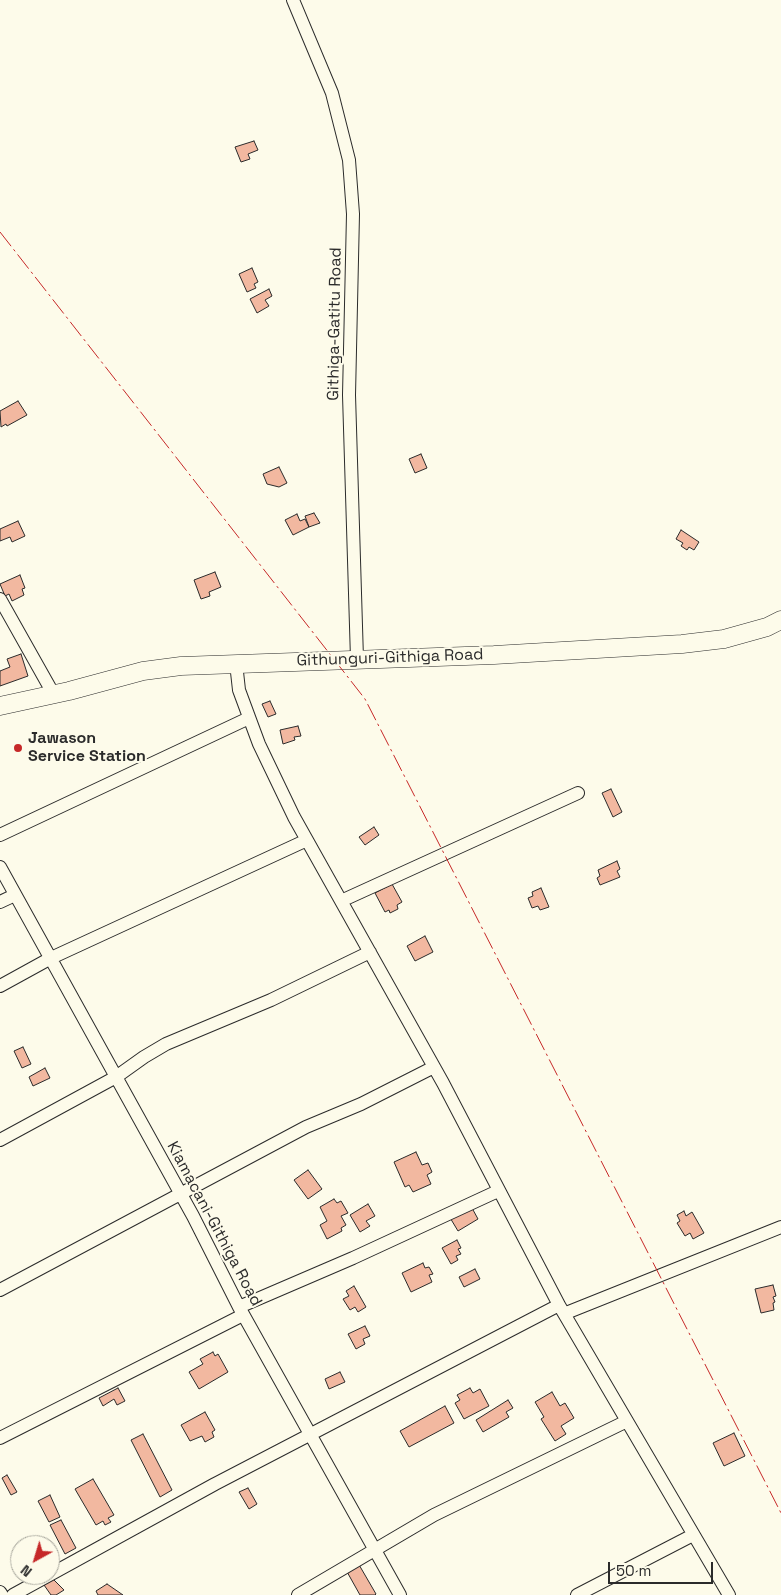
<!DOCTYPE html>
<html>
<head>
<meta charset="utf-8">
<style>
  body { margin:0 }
  #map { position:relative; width:781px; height:1595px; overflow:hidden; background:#fdfbea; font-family:"Space Grotesk",sans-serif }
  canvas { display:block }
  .north { position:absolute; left:10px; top:1535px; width:50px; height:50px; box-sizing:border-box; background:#fdfbea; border:1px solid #a9a89e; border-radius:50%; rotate:219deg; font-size:14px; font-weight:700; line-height:20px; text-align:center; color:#2b2b2b }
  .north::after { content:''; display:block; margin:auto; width:18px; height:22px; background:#c62828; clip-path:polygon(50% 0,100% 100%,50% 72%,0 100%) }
  .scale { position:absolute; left:608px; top:1562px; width:105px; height:22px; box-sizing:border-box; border:2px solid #2b2b2b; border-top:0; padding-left:6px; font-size:15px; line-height:18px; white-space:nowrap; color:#2b2b2b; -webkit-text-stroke:4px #fdfbea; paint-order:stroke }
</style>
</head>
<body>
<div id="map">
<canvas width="781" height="1595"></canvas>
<div class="north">N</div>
<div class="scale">50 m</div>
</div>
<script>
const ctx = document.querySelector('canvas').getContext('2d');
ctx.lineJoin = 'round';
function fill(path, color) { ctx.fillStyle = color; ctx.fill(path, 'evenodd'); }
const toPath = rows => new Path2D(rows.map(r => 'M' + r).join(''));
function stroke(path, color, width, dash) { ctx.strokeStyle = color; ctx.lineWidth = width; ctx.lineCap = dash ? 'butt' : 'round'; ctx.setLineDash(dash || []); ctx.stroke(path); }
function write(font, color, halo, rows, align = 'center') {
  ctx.font = font + ' "Space Grotesk",sans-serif'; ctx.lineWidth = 4; ctx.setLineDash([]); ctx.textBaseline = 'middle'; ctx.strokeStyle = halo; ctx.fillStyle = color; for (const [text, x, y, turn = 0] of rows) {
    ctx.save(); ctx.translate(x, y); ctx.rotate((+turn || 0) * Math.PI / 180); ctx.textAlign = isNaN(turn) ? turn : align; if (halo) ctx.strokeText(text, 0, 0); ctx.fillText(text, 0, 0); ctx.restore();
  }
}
const building = toPath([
  [254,141,258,150,248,154,250,159,241,162,235,147,254,141],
  [252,268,258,282,254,284,256,288,247,292,239,274,252,268],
  [269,289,272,296,265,300,269,306,257,313,250,299,269,289],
  [18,401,27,415,7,426,6,424,1,427,0,411,18,401],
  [421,454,427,468,415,473,409,459,421,454],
  [279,467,287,483,279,487,267,484,263,474,279,467],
  [314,513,320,523,309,527,305,516,314,513],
  [297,514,300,521,305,519,309,527,293,535,285,520,297,514],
  [18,521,25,536,12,542,10,537,0,541,0,529,18,521],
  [681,530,699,542,694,550,689,547,687,550,681,546,683,543,676,539,681,530],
  [215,572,221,587,209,592,210,596,201,599,194,580,215,572],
  [20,575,25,588,22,589,24,595,12,601,9,594,5,596,0,584,20,575],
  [21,654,28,676,0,686,0,671,10,667,7,659,21,654],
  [270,701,276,714,268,717,262,704,270,701],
  [298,726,301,736,294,737,295,740,283,744,280,730,298,726],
  [611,789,622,812,613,817,602,793,611,789],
  [374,827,379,835,365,845,359,837,374,827],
  [617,861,620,869,617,871,620,877,600,885,597,878,600,876,598,870,617,861],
  [392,884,402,902,397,905,398,909,390,913,389,910,385,912,375,893,392,884],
  [541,888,549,907,540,910,538,906,532,908,528,898,533,896,532,892,541,888],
  [425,936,433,952,415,961,407,946,425,936],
  [23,1047,31,1064,22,1068,14,1051,23,1047],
  [45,1068,50,1078,33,1086,29,1077,45,1068],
  [416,1152,422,1165,428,1163,432,1172,427,1175,431,1184,413,1192,409,1185,405,1187,394,1162,416,1152],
  [308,1170,322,1189,308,1199,294,1180,308,1170],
  [334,1199,337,1203,341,1201,348,1213,341,1216,346,1225,341,1228,342,1231,327,1239,320,1225,327,1221,320,1207,334,1199],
  [368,1204,375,1216,366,1221,370,1226,360,1232,350,1215,368,1204],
  [472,1208,478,1219,458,1231,449,1216,472,1208],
  [684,1211,686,1216,692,1212,704,1233,693,1239,690,1233,685,1236,677,1223,680,1221,677,1215,684,1211],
  [457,1240,461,1248,458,1249,461,1254,456,1256,458,1260,451,1264,442,1248,457,1240],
  [423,1263,425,1268,429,1267,433,1274,429,1275,432,1282,411,1292,402,1273,423,1263],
  [475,1269,480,1279,464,1287,459,1277,475,1269],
  [773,1285,776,1296,773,1297,775,1302,773,1303,774,1310,761,1313,755,1289,773,1285],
  [354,1286,366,1307,358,1312,355,1307,350,1310,343,1299,349,1296,346,1291,354,1286],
  [365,1326,370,1336,363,1339,365,1344,356,1349,348,1334,365,1326],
  [213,1352,215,1356,218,1354,228,1372,199,1389,189,1372,203,1364,200,1359,213,1352],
  [340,1372,345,1382,329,1389,325,1379,340,1372],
  [118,1388,125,1401,117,1405,114,1399,103,1406,99,1398,118,1388],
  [470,1388,473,1393,480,1389,489,1406,464,1419,455,1403,460,1400,457,1395,470,1388],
  [552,1392,560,1406,565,1403,574,1418,561,1426,566,1434,555,1441,541,1419,544,1417,535,1402,552,1392],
  [508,1400,513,1408,506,1412,509,1417,483,1432,476,1420,508,1400],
  [445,1406,454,1423,409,1447,400,1431,445,1406],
  [205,1412,215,1430,212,1432,214,1437,205,1442,202,1436,190,1441,181,1425,205,1412],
  [734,1433,745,1456,724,1466,713,1443,734,1433],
  [143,1434,172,1490,160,1497,131,1440,143,1434],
  [7,1475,17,1492,11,1495,2,1478,7,1475],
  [93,1479,114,1515,108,1518,111,1522,105,1525,103,1521,96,1525,75,1489,93,1479],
  [248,1488,257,1504,249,1509,239,1492,248,1488],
  [50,1495,60,1517,49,1522,38,1501,50,1495],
  [61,1520,76,1548,65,1554,50,1525,61,1520],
  [20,1554,20,1566,17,1568,12,1559,20,1554],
  [358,1563,376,1594,375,1595,360,1595,346,1570,358,1563],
  [53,1579,64,1590,56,1595,51,1595,44,1585,53,1579],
  [107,1584,123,1595,98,1595,96,1591,107,1584]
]);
const street = toPath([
  [293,0,332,93,349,160,353,214,349,395,357,659],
  [0,599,54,695],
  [236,663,239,690,259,744,294,817,443,1083,559,1305,729,1595],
  [0,835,249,718],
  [0,867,193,1216,239,1307,400,1595],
  [341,901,578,793],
  [0,902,15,895],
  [0,986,51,958,307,840],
  [0,1140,116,1077,144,1057,166,1044,271,1000,370,952],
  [0,1290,306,1127,361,1104,434,1067],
  [239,1307,353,1258,498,1191],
  [566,1313,781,1227],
  [0,1438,243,1315],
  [0,1592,2,1595],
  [13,1595,215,1484,559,1305],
  [298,1595,434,1515,627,1421],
  [577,1595,693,1535]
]);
const secondary = toPath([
  [0,706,69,691,143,671,181,666,494,655,682,644,724,639,767,627,781,620]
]);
const power = toPath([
  [0,232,365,699,781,1513]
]);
const markers = [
  [18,748,5,"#c62828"]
];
const streetNames = [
  ["Githiga-Gatitu Road",335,324,-89],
  ["Githunguri-Githiga Road",390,658,-2],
  ["Kiamacani-Githiga Road",214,1224,62]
];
const poiNames = [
  ["Jawason",28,739],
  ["Service Station",28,757]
];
fill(building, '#f2b8a0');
stroke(building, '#2b2b2b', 1);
stroke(street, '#2b2b2b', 14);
stroke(secondary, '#2b2b2b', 19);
stroke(street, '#fdfbea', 12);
stroke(secondary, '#fdfbea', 18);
stroke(power, '#c62828', 1, [18, 4, 2.5, 4]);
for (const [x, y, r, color] of markers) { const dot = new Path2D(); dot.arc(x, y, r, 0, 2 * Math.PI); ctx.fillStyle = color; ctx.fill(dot); stroke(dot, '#fdfbea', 2); }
write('16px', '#2b2b2b', '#fdfbea', streetNames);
write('bold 16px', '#2b2b2b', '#fdfbea', poiNames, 'left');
</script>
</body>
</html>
